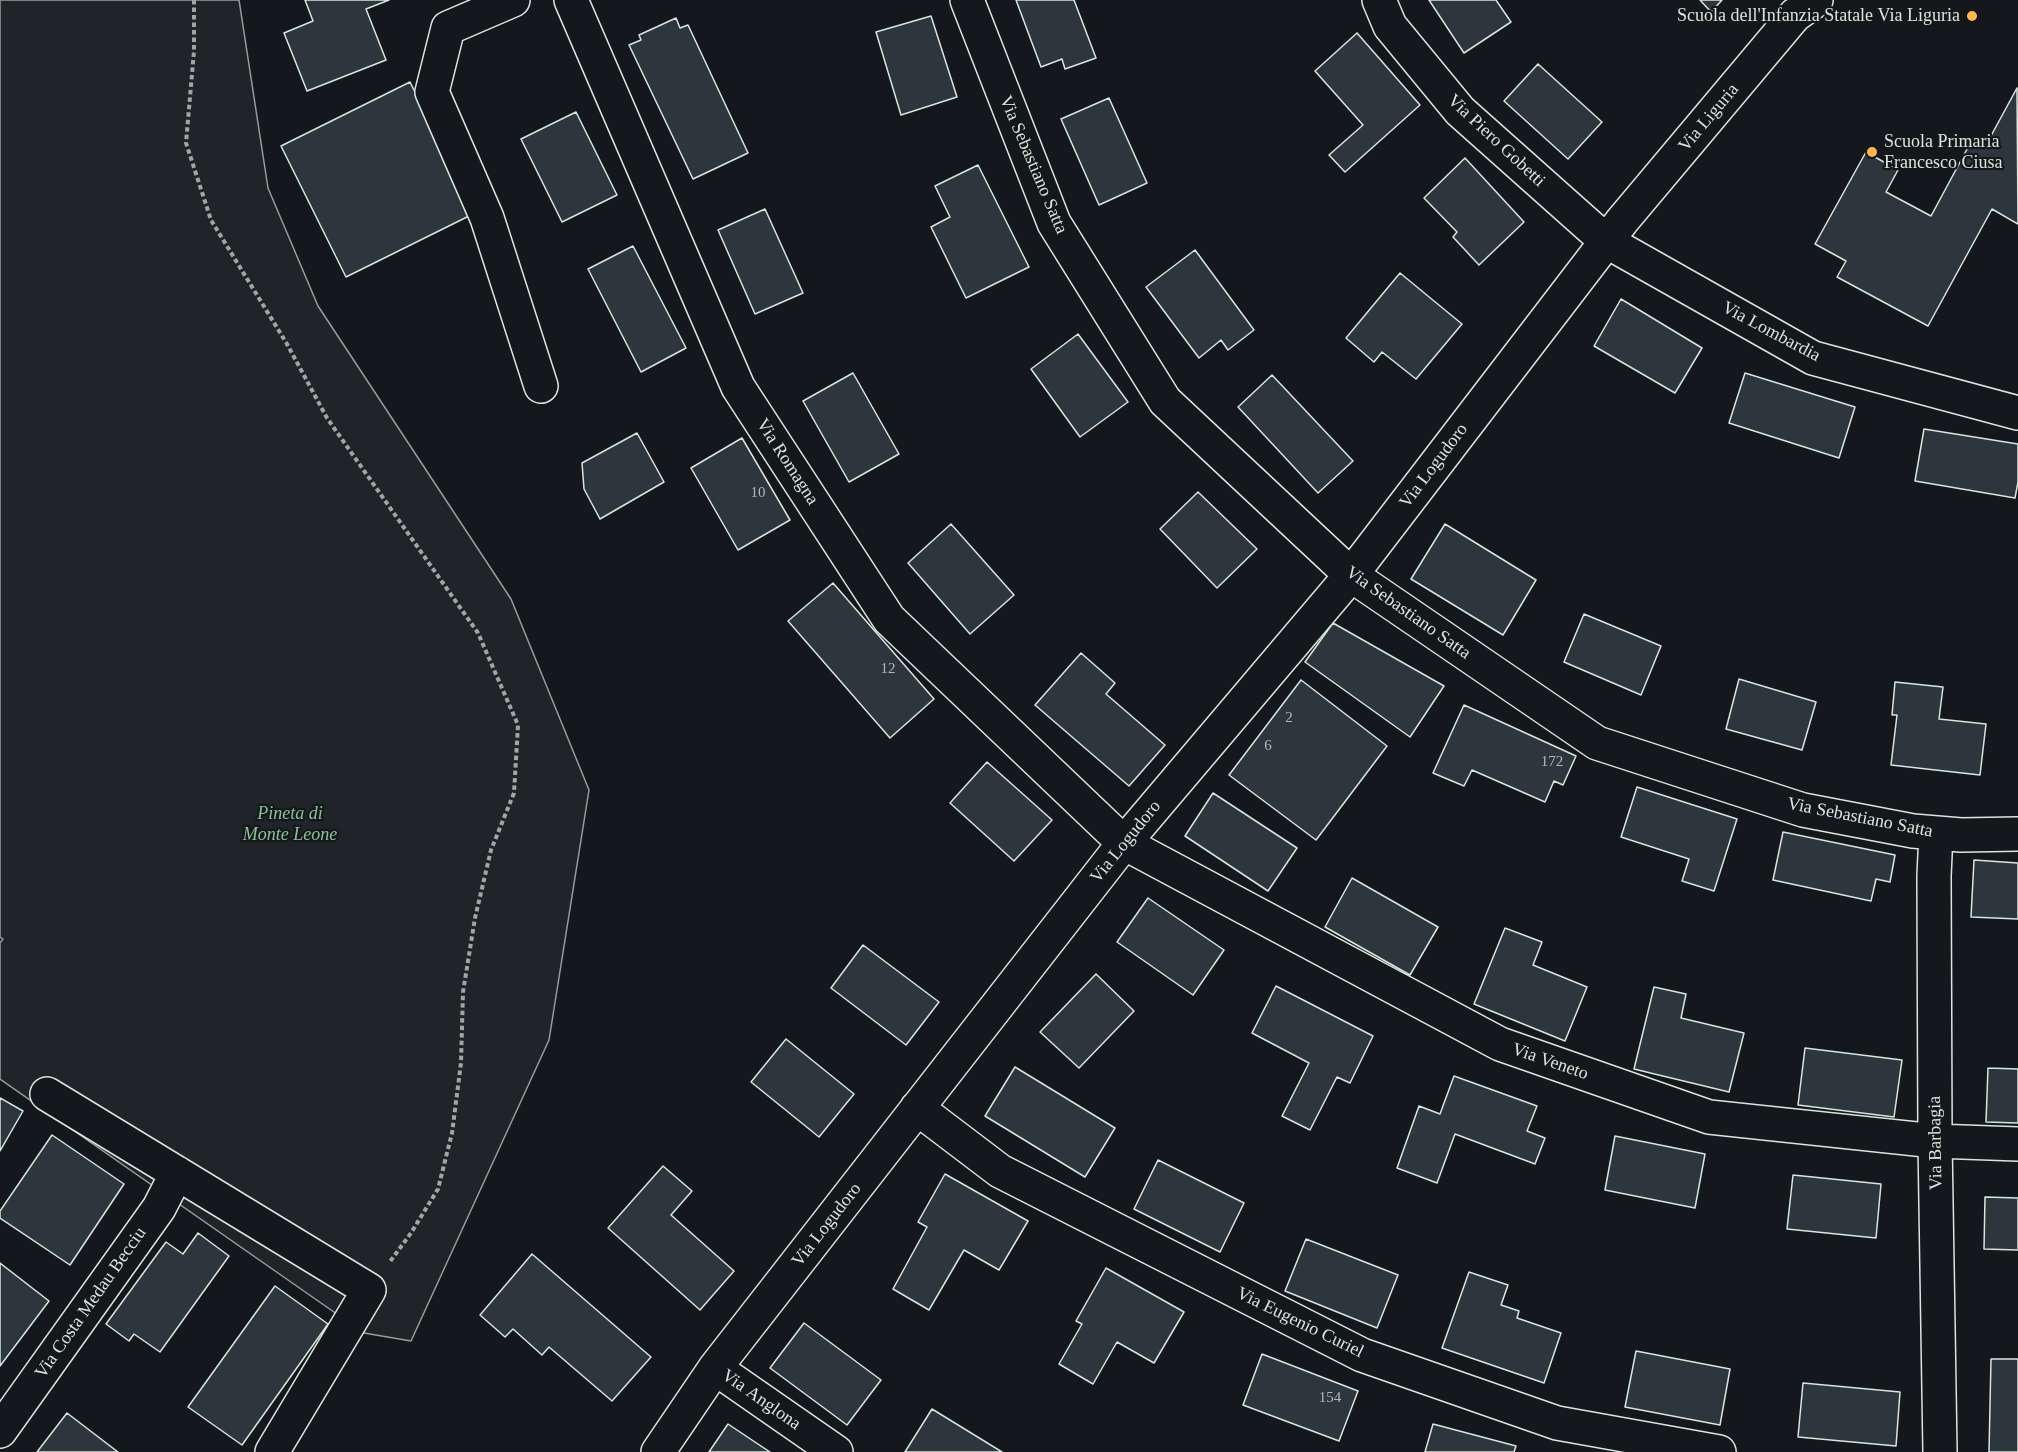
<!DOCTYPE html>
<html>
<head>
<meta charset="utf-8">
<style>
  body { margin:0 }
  canvas { display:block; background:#14181c }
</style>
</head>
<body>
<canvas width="2018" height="1452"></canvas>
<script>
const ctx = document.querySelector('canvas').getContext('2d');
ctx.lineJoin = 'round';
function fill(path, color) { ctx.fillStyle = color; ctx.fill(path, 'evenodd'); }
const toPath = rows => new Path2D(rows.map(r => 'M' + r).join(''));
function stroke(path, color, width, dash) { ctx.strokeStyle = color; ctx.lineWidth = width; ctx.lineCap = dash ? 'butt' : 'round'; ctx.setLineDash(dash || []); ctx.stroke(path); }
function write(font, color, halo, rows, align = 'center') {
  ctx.font = font + ' Georgia,serif'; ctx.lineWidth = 4.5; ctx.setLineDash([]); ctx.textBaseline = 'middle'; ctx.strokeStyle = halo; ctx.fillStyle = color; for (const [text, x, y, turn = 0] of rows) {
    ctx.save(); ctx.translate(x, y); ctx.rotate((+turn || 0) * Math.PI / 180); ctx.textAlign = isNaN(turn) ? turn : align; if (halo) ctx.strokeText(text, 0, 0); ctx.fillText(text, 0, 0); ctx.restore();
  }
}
const green = toPath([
  [0,0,239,0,268,188,318,306,511,599,589,790,549,1040,411,1341,364,1333,0,1079,0,943,3,939,0,937,0,0]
]);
const building = toPath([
  [305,0,389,0,366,9,386,60,307,91,284,33,313,21,305,0],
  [1016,0,1074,0,1096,58,1065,69,1062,59,1041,67,1016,0],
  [1429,0,1496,0,1511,22,1464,53,1429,0],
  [1700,0,1722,0,1711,12,1700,0],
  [931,16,957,97,901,115,876,32,931,16],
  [676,18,680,28,688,25,748,153,693,179,629,45,641,40,639,35,676,18],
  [1357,33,1420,105,1345,172,1329,155,1363,125,1315,71,1357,33],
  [1538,64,1602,122,1568,159,1504,101,1538,64],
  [410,82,475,213,346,277,281,146,410,82],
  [2017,88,2018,224,1992,209,1928,326,1837,277,1846,261,1815,244,1866,152,1898,170,1886,192,1931,216,1973,138,1986,145,2017,88],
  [1109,98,1147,183,1099,205,1061,119,1109,98],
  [576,112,617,195,562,222,521,139,576,112],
  [1465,158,1524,222,1479,265,1453,237,1457,232,1424,198,1465,158],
  [978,165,1029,267,966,298,931,227,950,217,935,186,978,165],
  [765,209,803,293,755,314,718,230,765,209],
  [633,246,686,348,641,372,588,269,633,246],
  [1195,250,1254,330,1228,350,1221,340,1199,358,1146,287,1195,250],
  [1400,273,1462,324,1416,379,1382,352,1374,362,1346,338,1400,273],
  [1621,299,1702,348,1675,393,1594,346,1621,299],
  [1078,334,1128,402,1080,437,1031,369,1078,334],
  [853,373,899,454,849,482,803,401,853,373],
  [1745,373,1855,407,1839,458,1729,423,1745,373],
  [1272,375,1353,461,1318,493,1238,407,1272,375],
  [1924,429,2018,444,2018,482,2015,498,1915,481,1924,429],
  [637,433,664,482,600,519,584,489,582,463,637,433],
  [742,438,790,520,738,550,691,468,742,438],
  [1198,492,1257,549,1217,588,1160,529,1198,492],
  [951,524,1014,595,970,634,908,563,951,524],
  [1445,524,1536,580,1503,635,1411,579,1445,524],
  [833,583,934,699,890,738,788,621,833,583],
  [1584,614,1661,646,1641,695,1564,662,1584,614],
  [1333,623,1444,686,1410,737,1305,662,1333,623],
  [1081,653,1115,683,1106,694,1165,745,1129,786,1035,705,1081,653],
  [1739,679,1816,702,1802,750,1726,729,1739,679],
  [1301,680,1387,746,1316,840,1229,775,1301,680],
  [1895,682,1943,687,1939,719,1986,724,1980,775,1891,765,1897,715,1892,715,1895,682],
  [1464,705,1576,756,1563,785,1554,781,1545,802,1472,770,1464,786,1433,773,1464,705],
  [987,762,1052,820,1014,861,950,803,987,762],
  [1637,787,1737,819,1714,891,1682,881,1689,859,1621,837,1637,787],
  [1213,793,1297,848,1268,891,1185,836,1213,793],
  [1783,832,1895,855,1890,882,1876,879,1871,901,1773,880,1783,832],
  [1974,860,2018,863,2018,919,1971,917,1974,860],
  [1352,878,1438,927,1410,975,1325,927,1352,878],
  [1148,898,1224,950,1193,995,1117,942,1148,898],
  [1505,928,1542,942,1533,965,1587,987,1565,1041,1474,1004,1505,928],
  [863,945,939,1002,906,1045,831,988,863,945],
  [1096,974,1134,1011,1079,1068,1040,1032,1096,974],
  [1276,986,1373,1036,1350,1083,1337,1077,1310,1130,1282,1116,1309,1063,1252,1033,1276,986],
  [1654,987,1686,994,1681,1018,1744,1033,1729,1092,1634,1069,1654,987],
  [786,1039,854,1094,819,1137,751,1082,786,1039],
  [1805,1048,1902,1060,1894,1117,1798,1105,1805,1048],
  [1015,1067,1115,1128,1085,1177,985,1116,1015,1067],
  [1988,1068,2018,1069,2018,1123,1986,1122,1988,1068],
  [1454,1076,1537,1106,1527,1131,1545,1138,1535,1164,1455,1134,1437,1183,1397,1168,1419,1106,1440,1114,1454,1076],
  [0,1098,23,1111,0,1151,0,1098],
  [52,1135,124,1184,70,1265,0,1218,0,1211,52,1135],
  [1615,1136,1705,1154,1695,1208,1605,1190,1615,1136],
  [1158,1160,1244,1203,1220,1252,1134,1209,1158,1160],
  [663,1166,692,1191,671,1215,734,1271,700,1310,608,1228,663,1166],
  [945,1174,1028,1221,999,1270,964,1250,929,1310,893,1289,927,1227,918,1222,945,1174],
  [1793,1175,1881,1184,1876,1238,1787,1229,1793,1175],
  [1985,1197,2018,1198,2018,1250,1984,1249,1985,1197],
  [198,1233,229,1256,160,1352,134,1334,129,1341,106,1324,166,1242,183,1254,198,1233],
  [1306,1239,1398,1275,1377,1328,1285,1291,1306,1239],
  [532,1254,651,1357,612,1401,549,1347,542,1355,513,1329,505,1337,480,1315,532,1254],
  [0,1263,49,1301,0,1366,0,1263],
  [1106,1268,1184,1312,1154,1363,1117,1342,1093,1384,1059,1364,1082,1324,1076,1321,1106,1268],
  [1469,1272,1508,1285,1501,1305,1519,1311,1517,1318,1561,1333,1544,1383,1442,1348,1469,1272],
  [275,1286,328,1324,242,1445,188,1407,275,1286],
  [804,1323,881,1380,847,1425,770,1368,804,1323],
  [1636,1351,1730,1369,1720,1425,1625,1407,1636,1351],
  [1262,1354,1358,1391,1339,1441,1243,1405,1262,1354],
  [1991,1359,2018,1359,2018,1452,1989,1452,1991,1359],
  [1803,1383,1900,1392,1896,1446,1798,1437,1803,1383],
  [932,1409,1002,1452,905,1452,932,1409],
  [67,1413,118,1452,37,1452,67,1413],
  [728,1424,770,1452,709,1452,728,1424],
  [1433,1424,1516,1446,1514,1452,1425,1452,1433,1424]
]);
const path = toPath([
  [194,0,194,51,186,143,211,220,287,344,327,418,478,633,518,725,514,793,491,850,475,918,463,992,461,1063,452,1133,438,1189,411,1233,389,1263]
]);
const minor = toPath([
  [513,0,448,28,432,92,487,218,541,386],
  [571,0,738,387,889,619,1124,843,1500,1044,1709,1117,1935,1141,2018,1144],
  [967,0,1054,223,1165,401,1351,575,1597,743,1803,810,1913,831,1961,835,2018,834],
  [1379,0,1390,26,1460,111,1606,241,1813,358,2018,413],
  [1936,833,1934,876,1935,1141,1940,1452],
  [47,1094,369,1290,272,1452],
  [917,1108,1000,1171,1362,1355,1557,1423,1719,1452],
  [715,1368,836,1452],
  [0,1431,159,1208,177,1173],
  [658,1452,715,1368,1124,843,1351,575,1622,221,1795,15,1816,0]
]);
const markers = [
  [1972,16,6,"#ffb74d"],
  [1872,152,6,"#ffb74d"]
];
const numberNames = [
  ["10",758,493],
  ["12",888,669],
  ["2",1289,718],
  ["6",1268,746],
  ["172",1552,762],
  ["154",1330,1398]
];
const poiNames = [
  ["Scuola dell'Infanzia Statale Via Liguria",1960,16],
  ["Scuola Primaria",1884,142,"left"],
  ["Francesco Ciusa",1884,163,"left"]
];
const streetNames = [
  ["Via Liguria",1709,118,-50],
  ["Via Piero Gobetti",1496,141,43],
  ["Via Sebastiano Satta",1033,165,67],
  ["Via Lombardia",1771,332,28],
  ["Via Romagna",787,462,57],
  ["Via Logudoro",1434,466,-53],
  ["Via Sebastiano Satta",1408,613,35],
  ["Via Sebastiano Satta",1860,818,11],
  ["Via Logudoro",1126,842,-51],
  ["Via Veneto",1550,1062,19],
  ["Via Barbagia",1936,1143,-91],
  ["Via Logudoro",827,1225,-52],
  ["Via Costa Medau Becciu",91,1303,-55],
  ["Via Eugenio Curiel",1300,1323,26],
  ["Via Anglona",761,1400,35]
];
const parkNames = [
  ["Pineta di",290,814],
  ["Monte Leone",290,835]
];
fill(green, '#202428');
stroke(green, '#939e99', 1.5);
fill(building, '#2c363c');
stroke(building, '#d8e6dc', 1.5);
stroke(minor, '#d8e6dc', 36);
stroke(path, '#9da8a2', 4, [4.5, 3]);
stroke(minor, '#14181c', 33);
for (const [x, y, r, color] of markers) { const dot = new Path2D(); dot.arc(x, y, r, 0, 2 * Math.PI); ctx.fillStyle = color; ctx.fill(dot); stroke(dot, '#14181c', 2); }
write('15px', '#adbab4', null, numberNames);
write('18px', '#d8e6dc', '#14181c', poiNames, 'right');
write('18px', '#d8e6dc', '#14181c', streetNames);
write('italic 18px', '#8ac095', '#14181c', parkNames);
</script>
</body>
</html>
